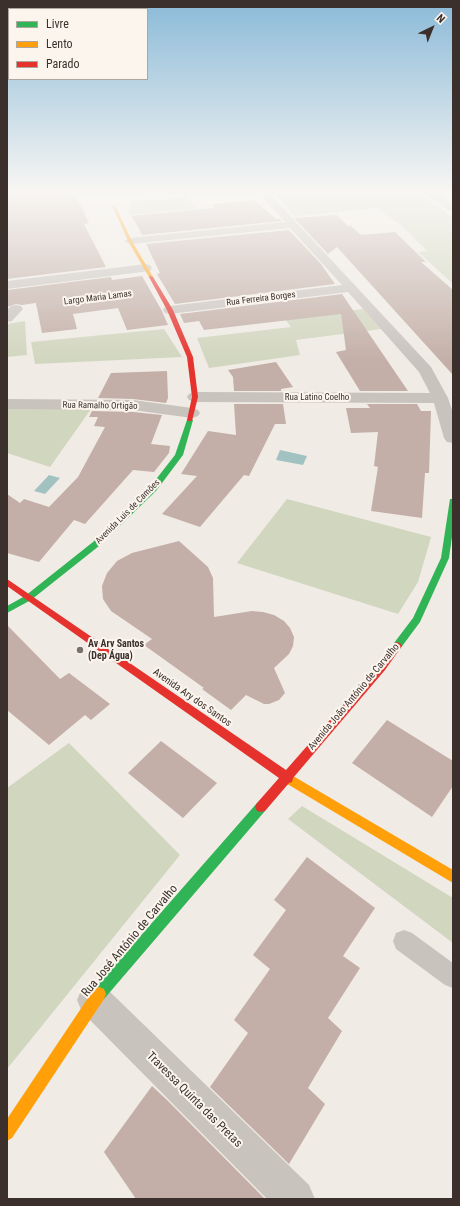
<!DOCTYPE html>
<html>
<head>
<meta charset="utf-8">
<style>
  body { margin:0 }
  #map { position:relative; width:460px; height:1206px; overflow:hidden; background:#f0ebe5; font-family:"Roboto Condensed",sans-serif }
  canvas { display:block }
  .frame { position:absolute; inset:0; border:8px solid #3b302b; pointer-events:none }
  .legend { position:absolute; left:8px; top:8px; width:140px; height:72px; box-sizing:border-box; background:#fbf5ee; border:1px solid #aea6a0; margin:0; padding:5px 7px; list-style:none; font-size:12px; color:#3b302b }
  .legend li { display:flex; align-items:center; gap:8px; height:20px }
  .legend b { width:20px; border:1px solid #aea6a0 }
  .north { position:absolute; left:412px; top:8px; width:40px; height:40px; -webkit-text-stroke:3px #fbf5ee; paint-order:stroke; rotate:43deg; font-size:11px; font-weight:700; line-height:16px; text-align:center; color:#3b302b }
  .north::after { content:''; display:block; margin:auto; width:14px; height:18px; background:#3b302b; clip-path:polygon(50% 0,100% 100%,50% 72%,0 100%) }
</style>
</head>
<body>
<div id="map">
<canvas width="460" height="1206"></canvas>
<div class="frame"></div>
<ul class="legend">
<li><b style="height:5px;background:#30b455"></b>Livre</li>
<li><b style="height:5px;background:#ff9f0a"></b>Lento</li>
<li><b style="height:5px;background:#e5322d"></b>Parado</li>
</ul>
<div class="north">N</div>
</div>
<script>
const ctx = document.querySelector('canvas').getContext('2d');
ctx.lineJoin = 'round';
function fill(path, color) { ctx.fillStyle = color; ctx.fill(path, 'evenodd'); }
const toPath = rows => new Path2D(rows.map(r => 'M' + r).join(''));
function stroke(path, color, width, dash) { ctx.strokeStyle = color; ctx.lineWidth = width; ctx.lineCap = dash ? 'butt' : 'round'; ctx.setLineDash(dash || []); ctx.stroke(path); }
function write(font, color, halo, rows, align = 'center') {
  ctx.font = font + ' "Roboto Condensed",sans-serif'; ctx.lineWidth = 4; ctx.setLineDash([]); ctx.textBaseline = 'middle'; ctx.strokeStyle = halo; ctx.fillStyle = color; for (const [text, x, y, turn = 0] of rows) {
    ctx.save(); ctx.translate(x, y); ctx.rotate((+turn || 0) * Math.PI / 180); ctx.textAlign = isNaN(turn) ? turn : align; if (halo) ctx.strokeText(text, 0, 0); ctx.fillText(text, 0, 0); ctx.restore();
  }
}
const green = toPath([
  [275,194,421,194,453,218,453,284,418,252,427,251,403,227,378,208,294,216],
  [188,197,197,209,129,215,131,201],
  [363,309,381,329,296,340,300,355,209,368,197,338,291,327,284,318],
  [25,321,27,355,7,357,7,324],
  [164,329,182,357,35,364,31,342],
  [7,407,91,409,50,467,7,453],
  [287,499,431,537,418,582,398,614,237,563],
  [69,743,180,855,7,1069,7,788],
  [302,806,453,898,453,943,288,819]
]);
const water = toPath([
  [280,450,307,456,303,465,276,460],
  [49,475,60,478,45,494,34,491]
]);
const building = toPath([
  [40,194,75,194,89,223,84,224,106,267,7,279,7,197],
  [254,200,276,219,280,219,282,221,142,235,132,216,215,208,212,204],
  [337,215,348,226,351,226,361,235,395,232,426,262,421,262,453,290,453,375,337,247,328,254,294,218],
  [289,230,321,264,335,284,175,304,157,274,160,273,146,244],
  [142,276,162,311,168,325,127,330,118,308,73,314,77,329,42,333,36,303,22,305,16,304,7,307,7,290,111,277,112,280],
  [342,294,408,391,360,391,336,352,346,350,341,314,204,330,199,321,184,323,180,314],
  [276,362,293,387,281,389,281,391,234,391,233,377,228,370],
  [167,371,168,398,166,403,133,399,98,398,111,373],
  [234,404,283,404,286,424,275,424,249,476,244,475,200,527,162,514,197,476,181,474,208,431,236,435],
  [367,404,417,404,421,411,431,411,429,473,425,473,422,518,371,511,378,467,374,466,378,432,351,433,346,408,370,408],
  [92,411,133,412,162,415,151,444,170,446,169,453,154,472,133,470,85,524,74,520,39,562,7,553,7,494,20,503,24,499,49,507,78,477,105,427,94,426,98,417,89,417],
  [179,541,208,567,213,578,214,617,252,611,263,612,274,615,284,621,290,628,294,637,293,646,289,654,274,668,285,693,279,700,269,704,264,704,246,695,231,710,202,689,204,688,144,645,152,639,111,611,103,599,102,586,107,573,117,561,132,553],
  [7,625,60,679,69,673,110,704,91,720,85,715,49,745,7,710],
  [387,720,453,761,453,786,432,817,352,763],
  [161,741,217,783,183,818,128,773],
  [307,857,375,908,343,956,360,968,328,1018,342,1031,308,1088,325,1104,289,1164,210,1087,248,1033,234,1020,270,969,253,955,286,910,274,900],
  [152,1086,167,1100,265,1199,136,1199,104,1152]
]);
const path = toPath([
  [36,306,136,294]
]);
const lane = toPath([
  [404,930,412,933,453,963,453,988,445,985,396,949,393,941,396,933,404,930]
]);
const street = toPath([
  [260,194,270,194,431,367,448,398,453,413,453,443,447,442,444,438,434,403,195,402,189,400,187,397,189,394,195,392,430,393,419,372,348,292,170,314,165,313,163,310,165,307,170,306,342,285,290,228,130,244,124,241,130,238,285,222,260,194],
  [427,194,439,194,453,204,453,212,449,211,427,194],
  [146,264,150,265,152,268,150,271,7,289,7,281,146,264],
  [16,305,21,306,23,309,12,321,7,322,7,310,11,306,16,305],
  [7,399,133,400,192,408,198,410,200,413,198,416,192,418,133,410,7,409,7,399],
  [94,983,106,988,309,1185,315,1199,267,1199,82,1012,77,1000,82,988,94,983]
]);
const fast = toPath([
  [190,418,193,420,183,455,156,491,99,546,31,600,7,613,7,606,25,596,93,542,150,487,175,455,187,420,190,418],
  [450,499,453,499,453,530,449,558,420,622,400,649,394,649,392,646,394,643,413,618,441,558,450,499],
  [261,802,265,803,267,807,265,811,104,999,99,1001,94,999,92,994,94,989,257,803,261,802]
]);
const slow = toPath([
  [112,205,115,206,132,241,153,277,153,278,149,277,128,241,112,205],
  [288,773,453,870,453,883,284,782,282,778,284,774,288,773],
  [99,987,104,989,106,994,104,999,12,1138,7,1141,7,1119,94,989,99,987]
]);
const jam = toPath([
  [149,276,153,277,173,310,193,357,198,397,192,421,188,421,187,420,192,397,187,357,167,310,149,277,149,276],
  [7,579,286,770,379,664,394,643,397,642,400,643,402,646,385,670,293,778,292,782,289,783,265,811,261,812,257,811,255,807,257,803,279,778,7,586,7,579]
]);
const markers = [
  [80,650,4,"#7a716c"]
];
const farStreetnames = [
  ["Largo Maria Lamas",98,298,-7],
  ["Rua Ferreira Borges",261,299,-7],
  ["Rua Latino Coelho",317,398],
  ["Rua Ramalho Ortigão",100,406,1],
  ["Avenida Luis de Camões",128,512,-45]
];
const poiNames = [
  ["Av Ary Santos",88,644],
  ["(Dep Água)",88,656]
];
const streetNames = [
  ["Avenida João António de Carvalho",354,697,-50],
  ["Avenida Ary dos Santos",192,698,35]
];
const nearStreetnames = [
  ["Rua José António de Carvalho",130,941,-50],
  ["Travessa Quinta das Pretas",194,1100,45]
];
fill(green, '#d1d6bf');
fill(water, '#a1c2c1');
fill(building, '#c3afa7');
stroke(path, '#c2bbb6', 1.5, [1.5, 1.5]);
fill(lane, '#c9c3be');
fill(street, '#c9c3be');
fill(fast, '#30b455');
fill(slow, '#ff9f0a');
fill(jam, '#e5322d');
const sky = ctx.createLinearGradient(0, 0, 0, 363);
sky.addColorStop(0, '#8bbad8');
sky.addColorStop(0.53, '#f8f6f3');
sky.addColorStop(1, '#f8f6f300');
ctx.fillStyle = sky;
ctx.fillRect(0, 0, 460, 363);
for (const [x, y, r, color] of markers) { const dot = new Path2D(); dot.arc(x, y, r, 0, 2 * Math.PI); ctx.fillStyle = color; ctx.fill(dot); stroke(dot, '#fbf5ee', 1.5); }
write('9px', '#3b302b', '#fbf5ee', farStreetnames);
write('bold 10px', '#3b302b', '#fbf5ee', poiNames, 'left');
write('10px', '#3b302b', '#fbf5ee', streetNames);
write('12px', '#3b302b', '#fbf5ee', nearStreetnames);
</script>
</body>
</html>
